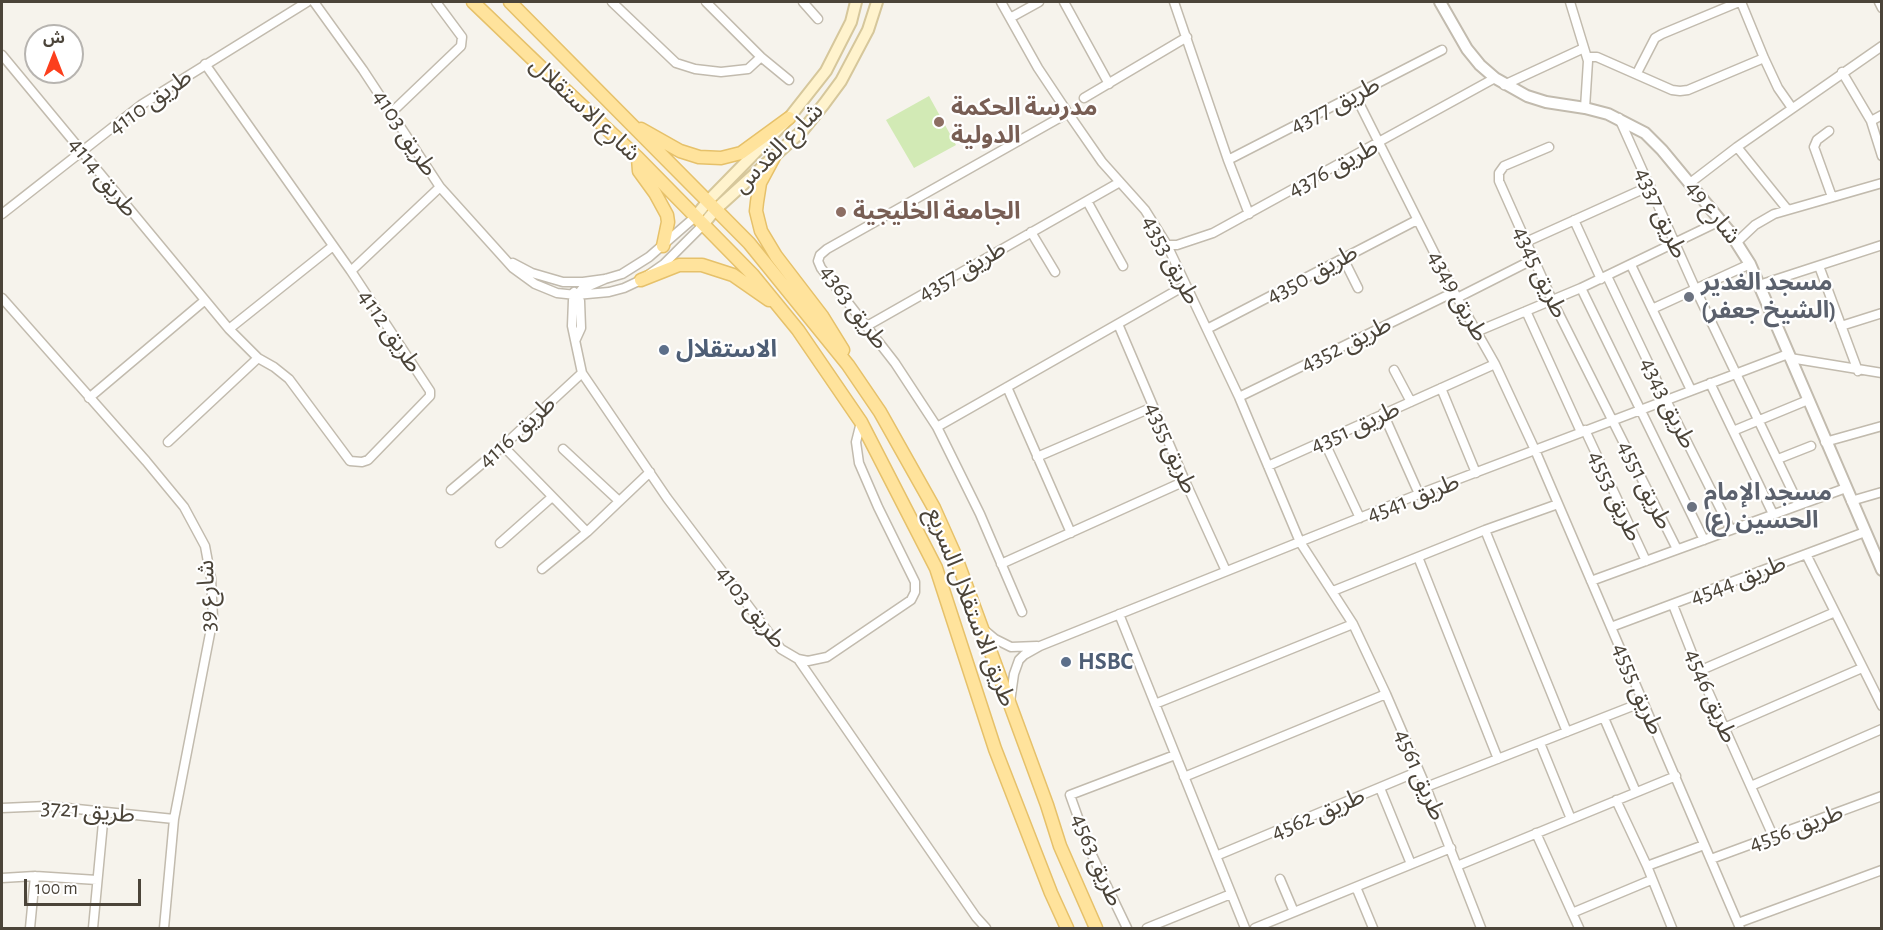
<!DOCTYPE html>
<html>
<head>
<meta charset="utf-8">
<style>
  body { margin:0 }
  #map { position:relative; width:1883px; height:930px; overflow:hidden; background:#f6f3ec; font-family:"Alegreya Sans","Noto Sans Arabic",sans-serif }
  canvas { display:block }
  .frame { position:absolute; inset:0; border:3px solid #4b4439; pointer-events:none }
  .north { position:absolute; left:24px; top:24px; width:60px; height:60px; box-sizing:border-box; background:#fff; border:2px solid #b7b4b0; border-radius:50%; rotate:0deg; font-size:16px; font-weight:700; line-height:24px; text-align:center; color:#4b4439 }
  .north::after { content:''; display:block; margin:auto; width:21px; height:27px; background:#fc3f1d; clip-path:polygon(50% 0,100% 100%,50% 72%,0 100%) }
  .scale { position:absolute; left:24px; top:879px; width:117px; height:27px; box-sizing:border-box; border:3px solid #4b4439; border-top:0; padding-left:8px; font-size:18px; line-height:21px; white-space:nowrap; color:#4b4439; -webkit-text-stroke:4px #fff; paint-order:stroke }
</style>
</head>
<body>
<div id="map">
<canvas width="1883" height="930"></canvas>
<div class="frame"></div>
<div class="north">ش</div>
<div class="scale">100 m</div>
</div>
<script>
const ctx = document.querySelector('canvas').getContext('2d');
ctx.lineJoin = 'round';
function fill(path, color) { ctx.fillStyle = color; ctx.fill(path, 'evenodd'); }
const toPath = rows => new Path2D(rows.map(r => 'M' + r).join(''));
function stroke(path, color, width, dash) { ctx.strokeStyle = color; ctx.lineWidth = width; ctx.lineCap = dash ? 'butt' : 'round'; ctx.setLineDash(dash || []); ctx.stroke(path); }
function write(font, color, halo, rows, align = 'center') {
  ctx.font = font + ' "Alegreya Sans","Noto Sans Arabic",sans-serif'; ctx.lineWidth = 4.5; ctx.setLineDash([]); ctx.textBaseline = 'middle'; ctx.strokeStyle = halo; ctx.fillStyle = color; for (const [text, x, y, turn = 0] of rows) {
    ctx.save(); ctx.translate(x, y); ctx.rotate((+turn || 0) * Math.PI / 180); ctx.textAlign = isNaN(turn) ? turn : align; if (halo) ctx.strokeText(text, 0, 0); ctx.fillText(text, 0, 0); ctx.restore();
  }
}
const green = toPath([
  [929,96,956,145,914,168,886,120]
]);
const minor = toPath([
  [314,2,363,70,440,187,513,268,535,284,557,293,576,295,609,292,624,288,641,280,664,264,703,225],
  [612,2,676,63,695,69,721,72,748,69,761,57],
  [706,2,761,57,789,80],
  [803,2,818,19],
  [1001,2,1038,68,1068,113,1102,162,1145,210,1167,245,1239,397,1300,542,1353,624,1386,694,1426,787,1481,928],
  [1064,2,1109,84],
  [1174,2,1228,160,1249,214],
  [1570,2,1588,61,1585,108],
  [1741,2,1764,58,1778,88,1792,108],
  [1879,2,1882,8],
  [1010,18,1039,2],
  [2,55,229,329,258,358,274,367,289,379,350,461,362,462,368,460,430,396,430,391,351,271,205,64],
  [1587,57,1597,57,1672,90,1680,91,1688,90,1764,58],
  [1842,72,1871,121,1882,156],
  [1637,73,1655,38,1662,34,1739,2],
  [1504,85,1584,48],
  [1355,95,1454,292,1495,364,1535,450,1740,928],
  [1084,98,1187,37],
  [392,112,461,46,462,37,436,2],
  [1619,118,1695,288,1799,505],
  [1871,121,1882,115],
  [1829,131,1817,140,1814,147,1832,197],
  [1549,147,1504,166,1499,173,1499,181,1552,300,1677,549],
  [1737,147,1787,209],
  [1228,160,1442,50],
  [1690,183,1737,147,1882,46],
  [1087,201,1123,266],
  [2,214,141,105,307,2],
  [1574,220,1601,279],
  [1031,232,1055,272],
  [1526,242,1650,186],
  [1737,242,1755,225,1774,214,1882,183],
  [1167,245,1177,245,1213,233,1495,78],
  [1343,258,1358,288],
  [513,263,532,273,563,282,583,282,605,279,622,274,649,257,695,217],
  [1631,265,1691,390],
  [1819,266,1858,371],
  [351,271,440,187],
  [1607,276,1666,400,1731,530],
  [605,279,582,289,573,300,572,326,582,373,667,498,781,649,798,659,808,661,827,657,911,600,915,592,915,582,878,507,859,463,856,442,861,422],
  [1759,285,1882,245],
  [1581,288,1704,540],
  [574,292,580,301,581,328,576,339],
  [2,298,146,461,184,507,205,546,211,578,213,618,174,819,164,928],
  [1457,298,1534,259],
  [1652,309,1750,264],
  [1526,311,1581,432],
  [1118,324,1185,481,1226,571],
  [867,326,1120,182],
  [1841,326,1882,313],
  [229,329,333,246],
  [1207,329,1417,220],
  [1476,332,1581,288,1720,221],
  [1790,358,1882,373],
  [1394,370,1411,402],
  [1710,383,1773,514],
  [1007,387,1071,533],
  [1441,388,1476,473],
  [1239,397,1454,292],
  [89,398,204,301],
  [1383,413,1419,494],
  [937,427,1186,285],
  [1585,430,1646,561],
  [1733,431,1808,400],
  [1324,441,1360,518],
  [168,442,258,358],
  [1825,442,1882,426],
  [503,446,587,532],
  [563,449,619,501],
  [1037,457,1153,407],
  [1778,459,1811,446],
  [1268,466,1495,364],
  [451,490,503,446,582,373],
  [1851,501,1882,492],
  [1485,530,1567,732],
  [500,543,552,497],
  [1806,554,1882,706],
  [1418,557,1498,759],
  [1001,564,1185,481],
  [542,569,587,532,650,472],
  [1591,581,1846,488],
  [1333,591,1485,530,1558,504],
  [1673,605,1699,671,1773,836],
  [1022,612,980,514,937,427,895,363,821,268,818,261,820,255,827,249,1068,113],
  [1119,614,1245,928],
  [1611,627,1865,532],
  [983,629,995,639,1011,647,1037,646],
  [798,659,976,917,986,928],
  [1699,671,1835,612],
  [1010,702,1014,674,1019,660,1024,655,1040,646,1419,494,1788,354],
  [1155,704,1353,624],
  [1604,718,1636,792],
  [1724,728,1862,668],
  [1540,743,1571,819],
  [1184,777,1386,694],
  [1751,786,1882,729],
  [1426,787,1643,702],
  [1380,788,1411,864],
  [1616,800,1647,866,1672,928],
  [2,808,48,806,174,819],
  [1536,833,1579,928],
  [1216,856,1419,771],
  [1711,859,1882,796],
  [1457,866,1676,776],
  [1647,866,1704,845],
  [2,878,35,876,97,880],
  [1280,879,1294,912],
  [1356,887,1373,928],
  [1572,913,1651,880],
  [1738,923,1882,870],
  [30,928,35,876],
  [93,928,104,812],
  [1127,928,1090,851,1070,795,1175,755],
  [1147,928,1231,894],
  [1255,928,1451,848]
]);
const tertiary = toPath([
  [1440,2,1467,49,1480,65,1495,78,1527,96,1546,102,1585,108,1608,114,1645,133,1662,150,1729,231,1750,264,1882,570]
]);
const secondary = toPath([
  [695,217,707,202,789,118,826,71,851,22,856,2],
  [703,225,715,210,803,130,824,104,841,81,868,30,877,2]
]);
const primary = toPath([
  [473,2,546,72,638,158,753,275,798,330,861,422,936,568,995,749,1051,893,1067,928],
  [510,2,749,243,848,365,880,412,934,508,955,555,1047,805,1060,846,1096,928],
  [641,129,680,151,699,157,721,158,741,153,789,118],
  [774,157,760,183,757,202,756,211,761,231,776,256,822,316,843,350],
  [638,158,639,171,655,193,667,215,668,222,663,246],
  [641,280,679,265,702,265,733,275,769,300]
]);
const markers = [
  [939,122,6,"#8d6e63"],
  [841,212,6,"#8d6e63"],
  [1689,297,6,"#6b7280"],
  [664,350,6,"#5c6f8a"],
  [1692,507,6,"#6b7280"],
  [1066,662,6,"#5c6f8a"]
];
const streetNames = [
  ["طريق 4110",150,102,-35],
  ["طريق 4377",1335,105,-27],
  ["شارع الاستقلال",585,109,43],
  ["طريق 4103",405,133,57],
  ["شارع القدس",778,148,-45],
  ["طريق 4376",1333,168,-28],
  ["طريق 4114",103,177,51],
  ["شارع 49",1713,212,52],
  ["طريق 4337",1661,213,66],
  ["طريق 4353",1171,260,62],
  ["طريق 4357",962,271,-30],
  ["طريق 4345",1540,272,65],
  ["طريق 4350",1312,274,-28],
  ["طريق 4349",1458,296,61],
  ["طريق 4363",854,307,54],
  ["طريق 4112",390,331,56],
  ["طريق 4352",1346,344,-26],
  ["طريق 4343",1668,403,64],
  ["طريق 4351",1355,427,-24],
  ["طريق 4116",517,432,-42],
  ["طريق 4355",1171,448,66],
  ["طريق 4551",1645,485,64],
  ["طريق 4553",1615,496,65],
  ["طريق 4541",1413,498,-21],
  ["طريق 4544",1738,580,-21],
  ["شارع 39",207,596,-92],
  ["طريق 4103",751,607,52],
  ["طريق الاستقلال السريع",971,607,69],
  ["طريق 4555",1638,689,67],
  ["طريق 4546",1711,696,67],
  ["طريق 4561",1420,775,67],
  ["طريق 3721",88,811,5],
  ["طريق 4562",1318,814,-23],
  ["طريق 4556",1796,828,-20],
  ["طريق 4563",1097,860,67]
];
const educationNames = [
  ["مدرسة الحكمة",951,108],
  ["الدولية",951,136],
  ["الجامعة الخليجية",853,212]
];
const worshipNames = [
  ["مسجد الغدير",1701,283],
  ["(الشيخ جعفر)",1701,311],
  ["مسجد الإمام",1704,493],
  ["الحسين (ع)",1704,521]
];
const serviceNames = [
  ["الاستقلال",676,350],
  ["HSBC",1078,662]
];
fill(green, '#d2eab5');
stroke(minor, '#c2bbae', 11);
stroke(tertiary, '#c2bbae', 14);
stroke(secondary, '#d6c79b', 14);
stroke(primary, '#e6c16a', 15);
stroke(minor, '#fff', 8);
stroke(tertiary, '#fff', 10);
stroke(secondary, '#fff3cd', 10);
stroke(primary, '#ffe39c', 12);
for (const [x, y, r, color] of markers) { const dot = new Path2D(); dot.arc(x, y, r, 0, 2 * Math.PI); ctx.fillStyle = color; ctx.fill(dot); stroke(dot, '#fff', 2); }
write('24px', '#4b4439', '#fff', streetNames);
write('bold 24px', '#785e54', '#fff', educationNames, 'left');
write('bold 24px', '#5b616d', '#fff', worshipNames, 'left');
write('bold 24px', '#4e5e75', '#fff', serviceNames, 'left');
</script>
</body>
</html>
